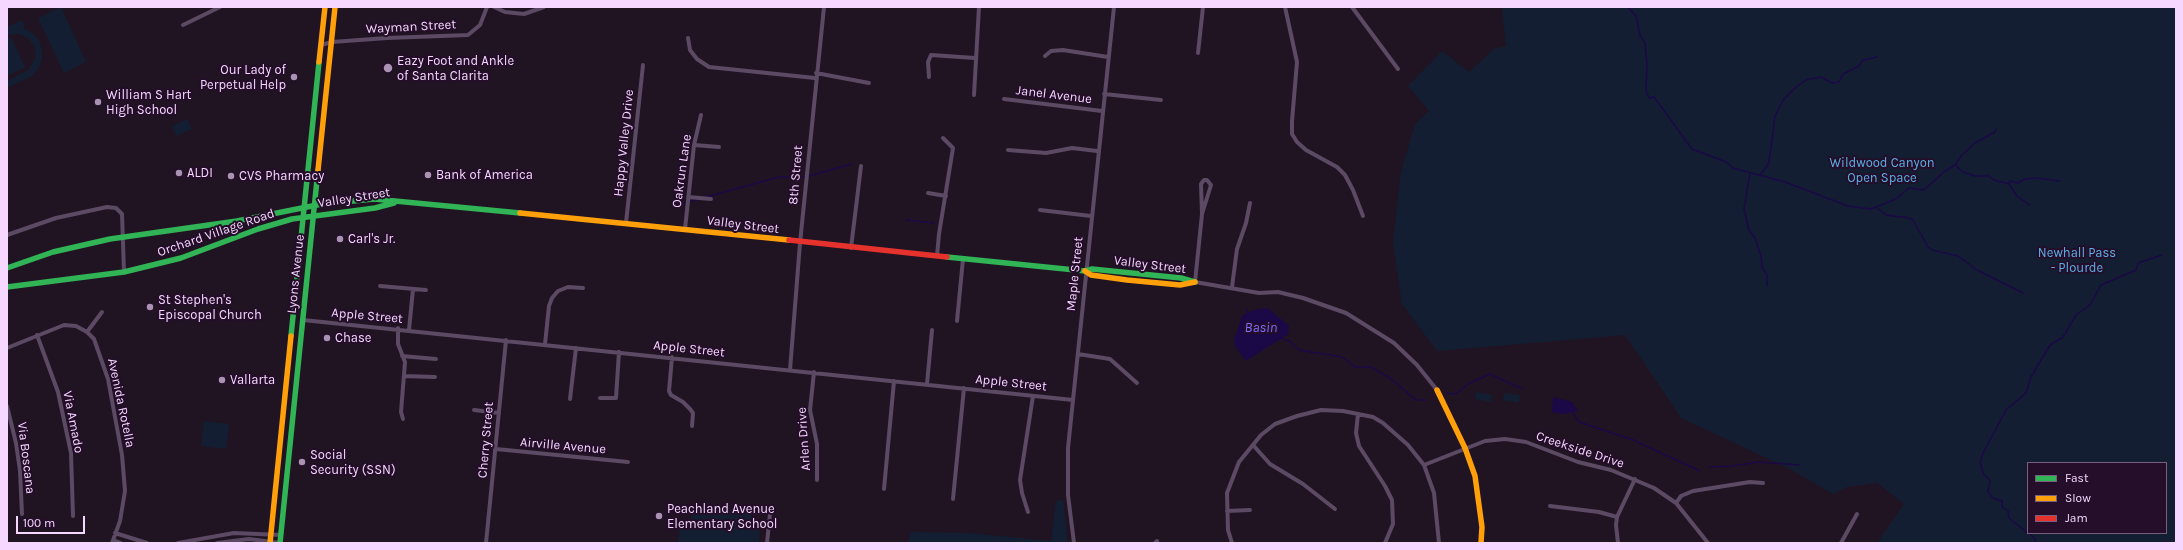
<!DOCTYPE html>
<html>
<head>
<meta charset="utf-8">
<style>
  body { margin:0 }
  #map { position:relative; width:2183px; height:550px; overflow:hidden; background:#201423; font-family:Karla,sans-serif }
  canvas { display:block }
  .frame { position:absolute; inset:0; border:8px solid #f5d7ff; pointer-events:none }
  .legend { position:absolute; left:2027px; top:462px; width:140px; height:72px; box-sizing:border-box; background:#240e29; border:1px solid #785e7f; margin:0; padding:5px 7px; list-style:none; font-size:12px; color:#f5d7ff }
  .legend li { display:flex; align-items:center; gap:8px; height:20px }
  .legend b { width:20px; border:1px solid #785e7f }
  .scale { position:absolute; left:16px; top:516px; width:69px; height:18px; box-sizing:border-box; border:2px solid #f5d7ff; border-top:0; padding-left:5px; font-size:12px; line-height:14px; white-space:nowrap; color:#f5d7ff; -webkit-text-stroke:3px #240e29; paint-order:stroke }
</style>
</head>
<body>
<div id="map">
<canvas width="2183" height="550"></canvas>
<div class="frame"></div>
<ul class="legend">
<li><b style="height:5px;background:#30b455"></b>Fast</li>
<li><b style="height:5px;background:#ff9f0a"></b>Slow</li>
<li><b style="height:5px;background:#e5322d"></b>Jam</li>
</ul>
<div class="scale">100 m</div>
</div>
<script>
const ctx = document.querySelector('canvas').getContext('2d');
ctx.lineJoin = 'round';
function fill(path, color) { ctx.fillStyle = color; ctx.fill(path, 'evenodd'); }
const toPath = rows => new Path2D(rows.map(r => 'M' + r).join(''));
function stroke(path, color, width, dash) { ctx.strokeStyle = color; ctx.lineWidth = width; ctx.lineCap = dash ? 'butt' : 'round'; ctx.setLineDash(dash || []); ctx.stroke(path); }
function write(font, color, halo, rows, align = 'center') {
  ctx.font = font + ' Karla,sans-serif'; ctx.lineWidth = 4; ctx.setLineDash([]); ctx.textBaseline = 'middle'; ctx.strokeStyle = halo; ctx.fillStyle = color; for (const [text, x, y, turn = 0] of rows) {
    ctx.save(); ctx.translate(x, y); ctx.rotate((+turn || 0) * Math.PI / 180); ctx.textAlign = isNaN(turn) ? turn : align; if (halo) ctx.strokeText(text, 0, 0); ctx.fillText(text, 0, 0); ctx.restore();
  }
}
const green = toPath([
  [61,7,86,62,64,73,38,18],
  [1502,7,2176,7,2176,543,1877,543,1904,504,1877,483,1847,487,1833,494,1788,468,1681,418,1625,335,1437,351,1402,304,1393,243,1401,172,1415,124,1429,111,1408,86,1442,51,1469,72,1494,49,1506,46],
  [2028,463,2166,463,2166,533,2028,533],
  [22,20,25,26,22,27,34,34,39,41,42,50,42,60,38,69,32,76,7,88,7,81,28,70,36,57,34,46,28,38,19,34,7,35,7,27],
  [11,37,25,67,7,76,7,39],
  [187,119,192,129,176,136,172,126],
  [1476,392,1492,395,1491,402,1475,399],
  [1504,393,1520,395,1519,403,1503,400],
  [204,421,229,424,226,449,201,446],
  [1063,500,1068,543,907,543,911,532,970,533,1051,541,1056,501],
  [693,506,749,512,760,534,759,543,678,543,681,519,691,520]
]);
const water = toPath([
  [1268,308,1289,326,1288,334,1246,361,1235,346,1234,340,1241,319,1243,315,1254,310],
  [1553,397,1572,402,1578,411,1563,414,1552,412]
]);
const stream = toPath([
  [1628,7,1636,16,1640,35,1645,43,1647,65,1646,91,1649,98,1654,97,1692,149,1726,162,1733,168,1785,182,1848,206,1871,209,1896,199,1909,188,1924,190,1945,171,1955,165,1963,172,1975,176,1989,176,1994,180,2009,184,2010,181,2018,183,2025,179,2038,178,2059,181],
  [2175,125,2176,126],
  [1955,165,1962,155,1975,143,1995,132,1996,129],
  [1750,173,1744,209,1749,230,1755,238,1761,256,1762,267,1767,275,1767,286],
  [1760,175,1768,165,1770,155,1775,116,1784,99,1796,87,1806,80,1821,77,1832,83,1839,82,1843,74,1859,66,1863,60,1877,57],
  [2009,184,2017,196,2030,205],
  [706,197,779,177,805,177,852,164],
  [680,204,699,199],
  [1876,207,1886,215,1909,218,1913,220,1928,247,1932,250,1958,256,1977,270,2023,293],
  [906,220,934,223],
  [1246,309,1249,314],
  [1281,338,1291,342,1299,350,1342,357,1355,367,1371,367,1390,378,1416,400,1426,400],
  [1447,393,1455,394,1470,383,1490,374,1522,389],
  [1572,411,1579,422,1633,440,1700,471],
  [1710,467,1731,466,1759,462,1799,465],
  [2028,533,2009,518,2008,511,2002,507,2002,501,1993,498,1988,492,1990,480,1984,475,1980,462,1983,453,2006,410,2026,393,2031,377,2050,345,2063,337,2076,315,2090,305,2101,285,2136,270,2138,263,2162,255],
  [2029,533,2035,539,2035,543]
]);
const street = toPath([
  [494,7,505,12,524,14,544,7],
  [1285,7,1297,62,1292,121,1292,134,1297,142,1306,150,1337,167,1345,175,1353,190,1363,216],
  [1352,7,1398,69],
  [183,25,220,7],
  [688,38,690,50,697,59,709,67,815,78],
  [321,45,332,42,387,38,468,35,480,25,487,7],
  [1198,53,1203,7],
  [1045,56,1051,51,1063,50,1108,57],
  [816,73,869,83],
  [929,77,928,62,931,55,975,58],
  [1104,94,1161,100],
  [974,95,979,7],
  [1004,99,1102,111],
  [694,145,719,147],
  [1008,150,1046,153,1072,148,1097,151],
  [928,193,946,196],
  [688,197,711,199],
  [1040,210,1091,216],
  [1202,214,1211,185,1207,180,1204,180,1201,184,1202,214,1195,282,1259,293,1278,292,1303,298,1346,313,1394,343,1417,365,1437,390],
  [626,223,643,65],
  [685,229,694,145,701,115],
  [7,235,56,218,107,207,116,208,122,214,124,272],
  [851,248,861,166],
  [937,256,939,234,953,148,943,138],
  [380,286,426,290],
  [1232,287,1237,249,1246,223,1250,203],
  [303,320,1073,400],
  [957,321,963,259],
  [398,328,398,344,405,362,401,412,403,419],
  [409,330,413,289],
  [87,332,102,312],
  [37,335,58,392,71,453,73,516],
  [545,344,549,306,552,298,558,291,568,287,583,288],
  [7,348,64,325,76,326,87,332,94,339,108,379,122,455,125,491,120,521,112,543],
  [1078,354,1110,359,1137,383],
  [402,356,436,359],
  [672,357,669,391,671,395,683,402,690,409,693,413,692,426],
  [790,370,800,243,824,7],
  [814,372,810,410,817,444,817,480],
  [404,376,435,377],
  [927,384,932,330],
  [600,398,616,398,619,352],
  [570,399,576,348],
  [7,406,16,443,20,471,22,514],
  [474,410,499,413],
  [1358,414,1356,433,1359,446,1385,486,1392,500,1393,524,1385,543],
  [1253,445,1270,464,1303,484,1335,509],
  [496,449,628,462],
  [1424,465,1485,441,1505,439,1526,442,1578,462,1611,470,1654,488,1676,503,1708,543],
  [884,489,894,381],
  [953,499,964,388],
  [1676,503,1681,496,1693,491,1750,482,1763,483],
  [1550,506,1599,512,1617,517],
  [1227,511,1250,510],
  [1028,512,1022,493,1020,480,1033,396],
  [115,533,147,543],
  [113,540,121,543],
  [178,543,234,533,281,535],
  [217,543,249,539,280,543],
  [486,543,506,340],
  [767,543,770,514],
  [1074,543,1068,495,1068,448,1114,7],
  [1155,543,1157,541],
  [1232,543,1228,530,1227,493,1239,462,1261,435,1275,424,1297,416,1321,410,1343,411,1373,417,1383,423,1408,445,1424,465,1434,493,1439,543],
  [1618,543,1616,525,1617,517,1635,479],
  [1841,543,1857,514]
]);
const fast = toPath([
  [947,257,1085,271,1092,269,1181,278,1195,282],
  [7,268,53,252,110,239,237,221,322,204,374,199,520,213],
  [7,287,124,272,181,258,258,229,292,219,375,208,394,203],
  [291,336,319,62],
  [280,543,318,170]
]);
const slow = toPath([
  [319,62,325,7],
  [318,170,335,7],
  [520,213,789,240],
  [1085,271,1091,275,1127,280,1180,285,1195,282],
  [1437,390,1465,448,1475,476,1482,527,1481,543],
  [270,543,291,336]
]);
const jam = toPath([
  [789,240,947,257]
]);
const markers = [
  [388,68,5,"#aa93b2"],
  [294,77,4,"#aa93b2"],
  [98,102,4,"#aa93b2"],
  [179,173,4,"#aa93b2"],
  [428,175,4,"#aa93b2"],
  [231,176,4,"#aa93b2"],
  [340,239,4,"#aa93b2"],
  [150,307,4,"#aa93b2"],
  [327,338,4,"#aa93b2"],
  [222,380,4,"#aa93b2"],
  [302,462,4,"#aa93b2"],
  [659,516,4,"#aa93b2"]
];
const streetNames = [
  ["Wayman Street",411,27,-3],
  ["Janel Avenue",1054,95,7],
  ["Happy Valley Drive",624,143,-84],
  ["Oakrun Lane",682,171,-82],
  ["8th Street",796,175,-85],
  ["Valley Street",354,198,-9],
  ["Valley Street",743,225,7],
  ["Orchard Village Road",216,233,-19],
  ["Valley Street",1150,265,7],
  ["Lyons Avenue",296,274,-84],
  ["Maple Street",1075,274,-84],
  ["Apple Street",367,316,5],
  ["Apple Street",689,349,6],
  ["Apple Street",1011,383,6],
  ["Avenida Rotella",121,403,78],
  ["Via Amado",73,422,79],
  ["Arlen Drive",804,439,-94],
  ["Cherry Street",486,440,-85],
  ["Airville Avenue",563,446,5],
  ["Creekside Drive",1580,450,18],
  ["Via Boscana",26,458,83]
];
const poiNames = [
  ["Eazy Foot and Ankle",397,61],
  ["of Santa Clarita",397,76],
  ["Our Lady of",286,70,"right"],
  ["Perpetual Help",286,85,"right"],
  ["William S Hart",106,95],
  ["High School",106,110],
  ["ALDI",187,173],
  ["Bank of America",436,175],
  ["CVS Pharmacy",239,176],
  ["Carl's Jr.",348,239],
  ["St Stephen's",158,300],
  ["Episcopal Church",158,315],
  ["Chase",335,338],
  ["Vallarta",230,380],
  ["Social",310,455],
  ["Security (SSN)",310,470],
  ["Peachland Avenue",667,509],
  ["Elementary School",667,524]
];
const parkNames = [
  ["Wildwood Canyon",1882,163],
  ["Open Space",1882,178],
  ["Newhall Pass",2077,253],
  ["- Plourde",2077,268]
];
const waterNames = [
  ["Basin",1261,328]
];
fill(green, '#131e32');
fill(water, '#1b0846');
stroke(stream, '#1b0846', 1.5);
stroke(street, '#5c4964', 4);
stroke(fast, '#30b455', 5.5);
stroke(slow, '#ff9f0a', 5.5);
stroke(jam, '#e5322d', 5.5);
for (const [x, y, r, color] of markers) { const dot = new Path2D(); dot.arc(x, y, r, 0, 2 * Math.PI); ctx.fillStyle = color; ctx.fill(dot); stroke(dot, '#240e29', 1.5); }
write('13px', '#f5d7ff', '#240e29', streetNames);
write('13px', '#f5d7ff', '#240e29', poiNames, 'left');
write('13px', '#5ab0e7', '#240e29', parkNames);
write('italic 14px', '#7c6dff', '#240e29', waterNames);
</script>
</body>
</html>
